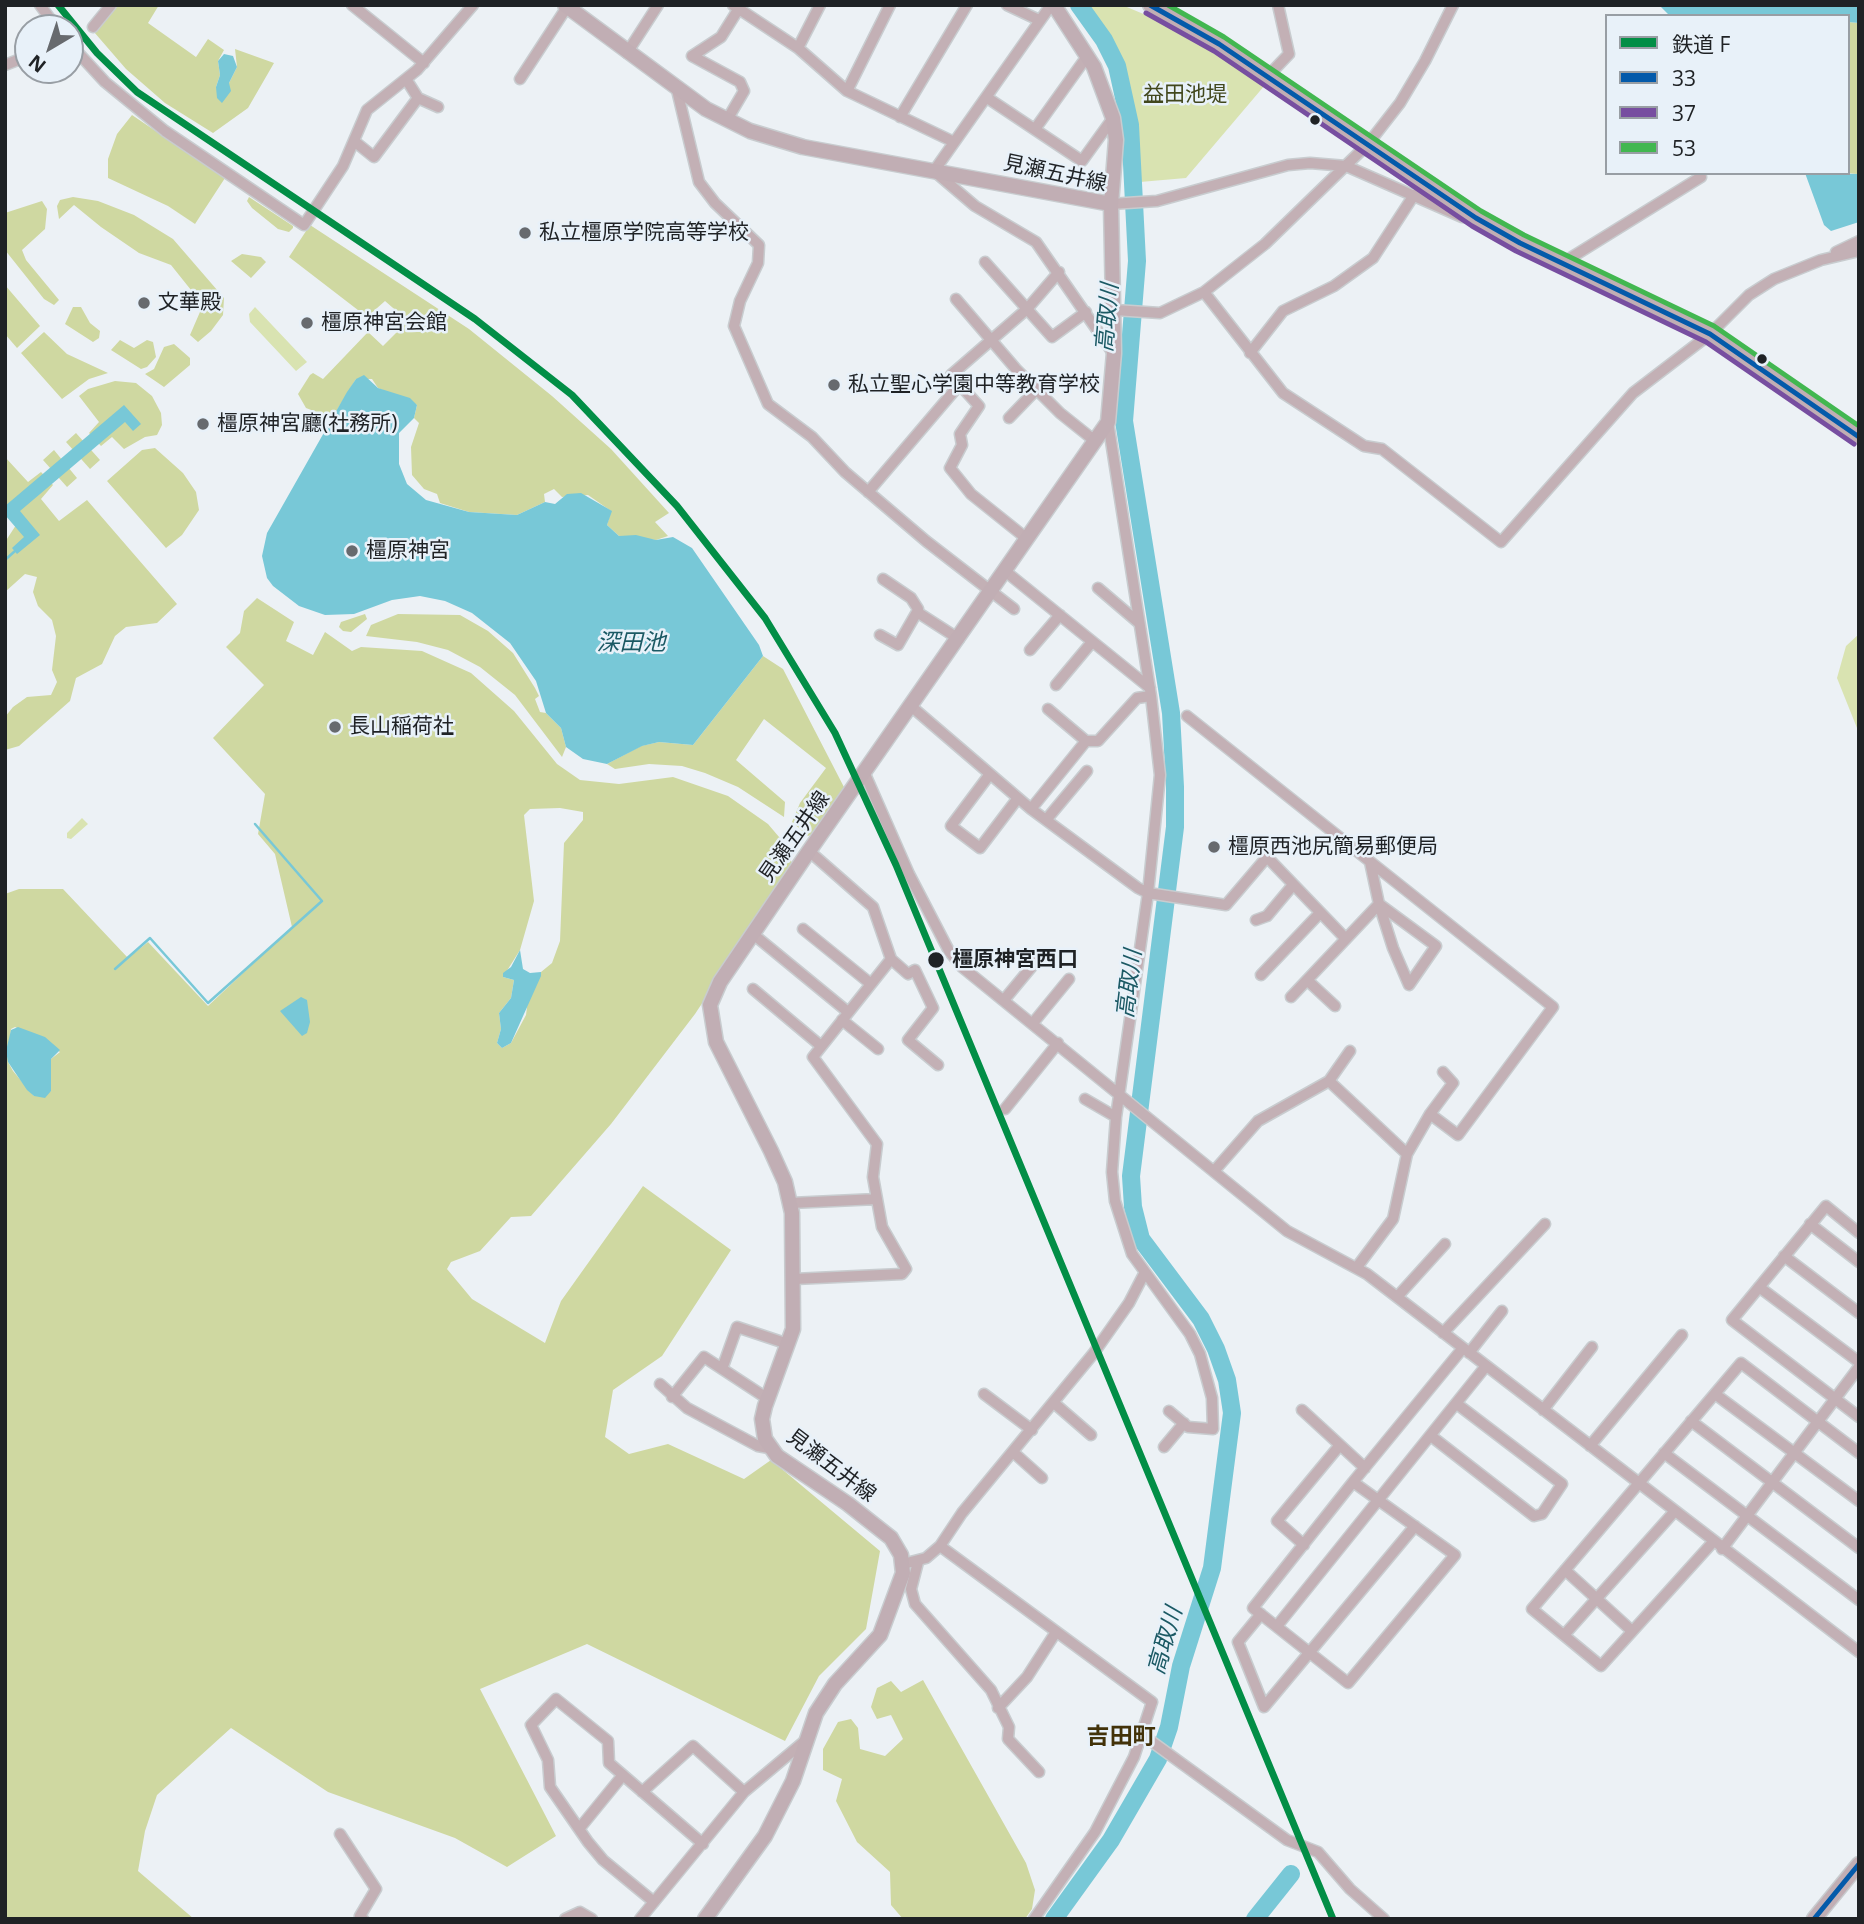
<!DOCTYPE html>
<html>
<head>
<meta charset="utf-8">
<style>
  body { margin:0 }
  #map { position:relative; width:1864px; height:1924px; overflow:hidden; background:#ecf1f5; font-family:"Open Sans","Noto Sans JP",sans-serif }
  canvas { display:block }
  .frame { position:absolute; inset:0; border:7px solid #1f2225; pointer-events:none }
  .legend { position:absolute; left:1605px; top:14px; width:245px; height:161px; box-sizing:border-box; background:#e8f1f9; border:2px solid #989ea4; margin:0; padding:9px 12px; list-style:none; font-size:21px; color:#1f2225 }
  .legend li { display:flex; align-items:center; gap:14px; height:35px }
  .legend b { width:35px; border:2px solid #989ea4 }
  .north { position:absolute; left:14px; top:14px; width:70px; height:70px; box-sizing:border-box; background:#e8f1f9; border:2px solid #989ea4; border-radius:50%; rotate:219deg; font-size:19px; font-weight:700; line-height:28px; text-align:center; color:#1f2225 }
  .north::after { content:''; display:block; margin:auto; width:24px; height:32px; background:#676a6e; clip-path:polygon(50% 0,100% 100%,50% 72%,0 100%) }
</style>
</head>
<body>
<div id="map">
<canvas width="1864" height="1924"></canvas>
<div class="frame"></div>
<ul class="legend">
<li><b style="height:9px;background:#028e46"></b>鉄道 F</li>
<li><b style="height:9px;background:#045aaa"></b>33</li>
<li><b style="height:9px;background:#774ea0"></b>37</li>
<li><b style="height:9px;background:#42b750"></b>53</li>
</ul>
<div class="north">N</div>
</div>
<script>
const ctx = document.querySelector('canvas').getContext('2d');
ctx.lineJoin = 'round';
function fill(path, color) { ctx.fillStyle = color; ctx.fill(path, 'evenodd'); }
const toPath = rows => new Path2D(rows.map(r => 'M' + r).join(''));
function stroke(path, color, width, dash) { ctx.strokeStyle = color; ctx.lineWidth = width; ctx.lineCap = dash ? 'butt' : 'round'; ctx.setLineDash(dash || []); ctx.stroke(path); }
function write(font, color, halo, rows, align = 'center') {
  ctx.font = font + ' "Open Sans","Noto Sans JP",sans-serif'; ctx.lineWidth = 5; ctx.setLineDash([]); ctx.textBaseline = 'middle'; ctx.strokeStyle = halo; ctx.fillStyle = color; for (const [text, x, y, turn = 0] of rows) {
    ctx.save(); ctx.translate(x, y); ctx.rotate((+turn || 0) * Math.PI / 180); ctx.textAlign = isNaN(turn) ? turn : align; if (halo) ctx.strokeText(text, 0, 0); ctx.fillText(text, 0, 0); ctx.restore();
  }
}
const green = toPath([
  [1089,5,1122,5,1196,36,1265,85,1186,178,1140,182,1130,91,1121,61],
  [255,307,307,362,296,371,250,322,249,314],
  [1859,634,1859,733,1837,678,1846,646],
  [82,818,88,824,71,839,67,838,67,833]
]);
const forest = toPath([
  [117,5,159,5,148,23,196,57,208,39,224,50,218,61,220,75,216,87,229,83,237,67,235,49,274,63,248,108,213,133,165,103,126,69,94,32],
  [1848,22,1859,23,1857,174,1846,173],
  [132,115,225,178,195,224,168,206,108,178,108,159,117,134],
  [73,197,98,201,134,215,173,239,224,298,223,315,211,331,198,342,190,335,203,305,171,265,139,253,101,227,74,205,59,219,57,206,60,200],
  [249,197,293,226,293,228,289,232,278,229,252,208,247,201],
  [42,201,47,209,45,229,22,250,26,260,59,300,54,305,44,299,5,250,5,213],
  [310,225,469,329,552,396,611,449,669,513,655,522,668,536,656,540,619,536,607,525,611,511,588,495,562,497,554,489,544,494,545,502,517,515,469,512,440,503,437,494,424,489,412,475,411,447,419,423,414,418,417,405,378,388,372,379,356,379,332,418,306,408,298,394,310,375,313,373,323,379,368,332,383,346,408,321,385,301,367,317,289,257],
  [242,254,261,257,266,262,251,278,231,261],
  [5,285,40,326,17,348,5,334],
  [73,307,81,307,90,323,100,331,99,338,93,342,65,324],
  [44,332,67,354,108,373,89,379,62,399,21,353],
  [120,340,134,348,147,340,153,342,156,357,147,367,141,369,111,350],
  [174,344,190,358,190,365,164,387,145,374,154,369,164,347],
  [115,381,136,383,152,396,161,413,162,425,157,435,145,437,124,449,112,437,101,446,89,433,99,422,79,396,88,389],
  [76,433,100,460,90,469,66,442],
  [155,448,183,473,196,492,199,510,182,535,166,548,107,481,142,450],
  [54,450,77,478,67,487,43,460],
  [5,457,28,482,41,472,53,485,41,499,59,521,87,500,177,604,157,623,126,627,115,636,102,664,76,678,70,701,19,746,5,750,5,717,13,707,27,697,51,695,57,682,52,670,56,636,52,620,38,606,33,592,37,577,25,574,5,592,5,542,18,522,5,508],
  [257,598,294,622,286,641,313,655,325,632,352,651,361,647,422,651,471,673,514,711,557,764,580,780,619,784,673,777,728,796,768,824,785,844,793,866,695,1014,611,1124,531,1216,511,1217,480,1251,451,1262,447,1269,472,1299,545,1343,561,1301,643,1186,731,1250,662,1356,613,1390,605,1437,629,1454,668,1444,744,1479,771,1460,880,1551,866,1629,819,1676,785,1741,587,1644,480,1689,556,1836,507,1867,455,1838,328,1792,231,1728,157,1795,145,1831,138,1871,194,1919,5,1919,5,894,19,889,63,889,128,958,148,942,208,1006,292,927,275,854,258,834,265,794,213,738,264,685,226,647,240,633,244,611],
  [560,808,583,812,583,820,564,843,560,941,552,963,541,972,528,999,526,1015,511,1043,502,1048,497,1043,501,1029,499,1013,511,998,514,980,503,977,520,950,534,901,524,815,530,809],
  [15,1027,60,1052,51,1059,51,1091,34,1096,13,1071,8,1062,11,1029],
  [365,614,367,619,351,632,343,631,339,627,341,622],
  [398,614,460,615,488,631,513,653,535,688,539,696,535,699,540,712,546,713,561,728,566,747,562,757,515,695,480,667,448,650,417,642,366,636,371,625],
  [763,656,783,669,846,791,815,833,808,836,792,822,800,803,826,768,764,719,736,760,785,802,784,817,738,787,705,773,682,766,649,764,615,769,607,764,641,746,659,742,693,745],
  [923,1680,1026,1863,1035,1890,1032,1909,1025,1919,903,1919,891,1905,890,1872,857,1842,836,1801,842,1779,823,1770,823,1749,838,1722,851,1719,858,1728,860,1749,885,1756,903,1739,891,1715,877,1719,871,1707,877,1688,891,1681,901,1692]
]);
const water = toPath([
  [1659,5,1859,5,1859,23,1848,22,1848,16,1670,16],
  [224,54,233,56,237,67,229,83,231,91,222,103,217,98,216,87,220,75,218,61],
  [1805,173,1859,174,1859,222,1831,231,1824,225],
  [364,375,378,388,410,398,417,405,414,418,399,433,399,464,407,484,426,500,469,512,517,515,545,502,555,504,567,494,581,493,612,511,607,525,619,536,636,535,656,540,673,537,692,548,759,645,763,656,693,745,659,742,642,746,607,764,583,759,566,747,561,728,546,713,536,681,510,643,472,613,445,601,420,596,392,600,354,614,325,615,299,606,273,586,267,578,262,556,267,533,347,392,356,379],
  [124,405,141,424,133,431,125,422,20,511,40,535,17,554,12,548,24,537,5,515,5,506],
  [520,950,523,969,530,973,541,972,541,976,511,1043,502,1048,497,1043,501,1029,499,1013,511,998,514,980,503,977,503,973,511,967],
  [301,997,307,1000,310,1022,307,1033,302,1036,280,1011],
  [18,1027,45,1037,60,1050,51,1059,51,1091,45,1098,34,1096,27,1090,8,1062,6,1051,11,1030]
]);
const stream = toPath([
  [5,560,15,551],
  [115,969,150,938,208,1003,322,901,255,824]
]);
const river = toPath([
  [1054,1919,1111,1840,1158,1759,1169,1727,1181,1666,1212,1568,1232,1413,1227,1380,1216,1349,1201,1319,1141,1239,1133,1207,1131,1176,1175,827,1175,787,1171,713,1124,421,1137,261,1130,125,1117,66,1104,40,1079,5],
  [1255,1919,1291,1874]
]);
const street = toPath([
  [40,5,57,28],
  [352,5,424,63],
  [733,5,798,48,847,91,954,142],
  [1007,5,1039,20],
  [1051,5,934,171,975,206,1036,242,1113,353],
  [93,27,111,5],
  [70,44,105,82,165,131,304,225,343,166,367,110,417,70,473,5],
  [798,48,820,5],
  [627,53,658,5],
  [5,65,28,56],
  [1268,76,1289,54,1278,5],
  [406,79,418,98,438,107],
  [520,79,567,7],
  [677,90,699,182,715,203,759,245,758,263,740,301,734,326,768,404,812,437,845,472,926,541,1014,609],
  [847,91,890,5],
  [986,97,1082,161,1113,118],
  [900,117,967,5],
  [727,120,744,91,740,82,692,56,721,37,741,5],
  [1035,129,1088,55],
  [354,141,374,157,418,98],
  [1111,204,1157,201,1288,165,1310,163,1346,166,1462,217,1476,218],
  [1836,252,1859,241],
  [985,262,1052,337,1086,312],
  [1567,266,1572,257,1701,177],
  [1204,292,1283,393,1364,446,1382,449,1501,542,1633,393,1710,334,1749,295,1774,279,1821,260,1859,251],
  [956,299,1016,369,1060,413,1095,441],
  [1115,310,1160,313,1204,292,1265,244,1368,144,1400,103,1425,61,1453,5],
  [1250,353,1283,311,1334,286,1373,258,1414,195],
  [1009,418,1036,390],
  [1108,422,1151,696,1160,775,1148,893,1116,1117,1112,1172,1115,1201,1132,1254,1190,1334,1200,1354,1212,1398,1213,1429,1188,1427,1169,1411],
  [868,492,960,384],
  [1026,538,971,494,950,468,962,445,960,434,979,406,951,375,1027,309,1059,272],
  [1005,571,1150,688],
  [883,579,911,598,918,609,917,612,959,639],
  [1098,588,1139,623],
  [880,635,898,645,917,612],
  [1030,650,1060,615],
  [1056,685,1092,642],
  [912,707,1031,809,1138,888,1148,893,1226,905,1267,857,1346,939],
  [1048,709,1086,741],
  [1187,716,1553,1007,1458,1135,1430,1114],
  [865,774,909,874,949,951,962,967,1287,1231,1367,1274,1859,1652],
  [990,774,951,826,980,848,1018,798],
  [1031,809,1086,741,1098,741,1137,698,1151,696],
  [1046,820,1087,771],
  [809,851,873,907,891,959,908,974,915,970,933,1008,908,1040,938,1065],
  [1256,920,1267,916,1293,885],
  [803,929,871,984],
  [753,934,848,1012],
  [1261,975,1320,913],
  [1307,980,1335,1006],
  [753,989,821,1046],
  [1291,997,1379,904,1436,946,1409,985,1393,948,1379,904,1370,862],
  [1004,1000,1038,959],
  [842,1020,878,1049],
  [1033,1023,1069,979],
  [1329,1081,1407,1154],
  [1085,1099,1116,1117],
  [1005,1109,1058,1043],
  [1215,1170,1258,1121,1329,1081,1350,1051],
  [791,1203,877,1199],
  [1810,1224,1859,1262],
  [1859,1233,1826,1206,1732,1320,1859,1417],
  [1784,1256,1859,1313],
  [1357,1267,1393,1219,1407,1154,1430,1114,1453,1083,1443,1072],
  [794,1279,902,1274,906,1269,882,1227,873,1177,877,1144,813,1057,891,959],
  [1759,1287,1859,1362],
  [1397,1297,1445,1244],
  [1443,1333,1545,1224],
  [1469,1353,1502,1311],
  [722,1369,737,1327,788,1344],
  [660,1384,687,1408,758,1446,769,1448],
  [984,1394,1032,1430],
  [1715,1394,1859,1501],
  [672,1397,704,1357,768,1399],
  [1054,1403,1091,1435],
  [1302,1410,1365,1468],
  [1543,1410,1592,1347],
  [1691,1421,1859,1548],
  [1431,1436,1534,1516,1542,1514,1562,1484,1457,1404],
  [1590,1446,1682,1335],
  [1164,1447,1184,1423],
  [1013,1452,1042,1478],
  [1664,1453,1859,1600],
  [1353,1482,1455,1555,1348,1683,1253,1608,1353,1482],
  [1353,1482,1463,1348],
  [1713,1542,1601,1666,1532,1609,1741,1363,1859,1453],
  [1304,1545,1277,1521,1340,1445],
  [940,1546,1152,1702,1134,1757,1095,1832,1034,1919],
  [1722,1549,1859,1367],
  [918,1562,911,1589,915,1604,991,1690,1009,1727,1008,1739,1039,1772],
  [903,1564,926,1558,940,1546,962,1513,1093,1354,1129,1303,1144,1274],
  [1565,1570,1632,1631],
  [1261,1614,1238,1642,1264,1707,1415,1526],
  [1277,1626,1486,1366],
  [1565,1634,1674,1512],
  [998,1708,1027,1677,1056,1632],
  [1144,1736,1287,1840,1318,1852,1350,1889,1384,1919],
  [642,1792,693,1746,744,1792],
  [579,1829,623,1775],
  [340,1834,376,1889,360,1916,363,1919],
  [654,1902,603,1860,588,1842,550,1787,548,1760,531,1725,556,1699,608,1741,609,1763,703,1844],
  [565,1919,580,1912,592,1919],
  [640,1919,744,1792,806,1740]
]);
const secondary = toPath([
  [565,5,706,109,750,131,803,147,1111,204],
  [1150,5,1219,44,1476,218,1520,243,1710,334,1859,437],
  [705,1919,765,1836,793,1781,816,1713,835,1684,880,1635,903,1573,901,1555,891,1538,848,1504,777,1456,765,1439,762,1419,765,1406,793,1329,792,1213,785,1182,771,1151,716,1042,710,1005,720,982,809,851,1108,422,1114,353,1111,204,1116,140,1113,118,1094,67,1054,5],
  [1814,1919,1859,1864]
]);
const bus1 = toPath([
  [1150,5,1219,44,1476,218,1520,243,1710,334,1859,437],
  [1814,1919,1859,1864]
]);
const bus2 = toPath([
  [1146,13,1214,51,1472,226,1516,251,1706,342,1854,444]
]);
const bus3 = toPath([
  [1168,5,1224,37,1481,211,1524,235,1714,326,1859,426]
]);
const rail1 = toPath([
  [58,5,97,53,137,92,475,319,572,395,677,506,765,618,835,733,896,865,1333,1919]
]);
const markers = [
  [1315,120,6,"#1f2225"],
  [525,233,7,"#676a6e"],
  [144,303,7,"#676a6e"],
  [307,323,7,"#676a6e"],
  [1762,359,6,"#1f2225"],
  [834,385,7,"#676a6e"],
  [203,424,7,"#676a6e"],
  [352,551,7,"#676a6e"],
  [335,727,7,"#676a6e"],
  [1214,847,7,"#676a6e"],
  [936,960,9,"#1f2225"]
];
const parkNames = [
  ["益田池堤",1185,95]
];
const streetNames = [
  ["見瀬五井線",1055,174,12],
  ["見瀬五井線",795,837,-55],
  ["見瀬五井線",831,1466,37]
];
const poiNames = [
  ["私立橿原学院高等学校",539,233],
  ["文華殿",158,303],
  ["橿原神宮会館",321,323],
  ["私立聖心学園中等教育学校",848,385],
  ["橿原神宮廳(社務所)",217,424],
  ["橿原神宮",366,551],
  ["長山稲荷社",349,727],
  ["橿原西池尻簡易郵便局",1228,847]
];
const stopNames = [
  ["橿原神宮西口",952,960]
];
const waterNames = [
  ["高取川",1108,318,-85],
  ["深田池",631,643],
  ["高取川",1130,984,-83],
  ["高取川",1166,1641,-74]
];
const neighbourhoodNames = [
  ["吉田町",1121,1737]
];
fill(green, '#d9e3b1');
fill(forest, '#cfd8a1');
fill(water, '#78c8d7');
stroke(stream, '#78c8d7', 2.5);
stroke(river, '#78c8d7', 18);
stroke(street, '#c8cccf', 13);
stroke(secondary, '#c8cccf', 17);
stroke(street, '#c3b0b5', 10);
stroke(secondary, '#c1aeb4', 14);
stroke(bus1, '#045aaa', 5);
stroke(bus2, '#774ea0', 5);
stroke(bus3, '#42b750', 5);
stroke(rail1, '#028e46', 7);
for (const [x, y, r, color] of markers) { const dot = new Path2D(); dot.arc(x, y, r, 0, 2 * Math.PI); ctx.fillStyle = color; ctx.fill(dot); stroke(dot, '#e8f1f9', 2.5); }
write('21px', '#41471c', '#e8f1f9', parkNames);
write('21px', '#1f2225', '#e8f1f9', streetNames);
write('21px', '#1f2225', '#e8f1f9', poiNames, 'left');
write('bold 21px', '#1f2225', '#e8f1f9', stopNames, 'left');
write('italic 23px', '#1b5964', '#e8f1f9', waterNames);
write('bold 23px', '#423209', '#e8f1f9', neighbourhoodNames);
</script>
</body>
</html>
